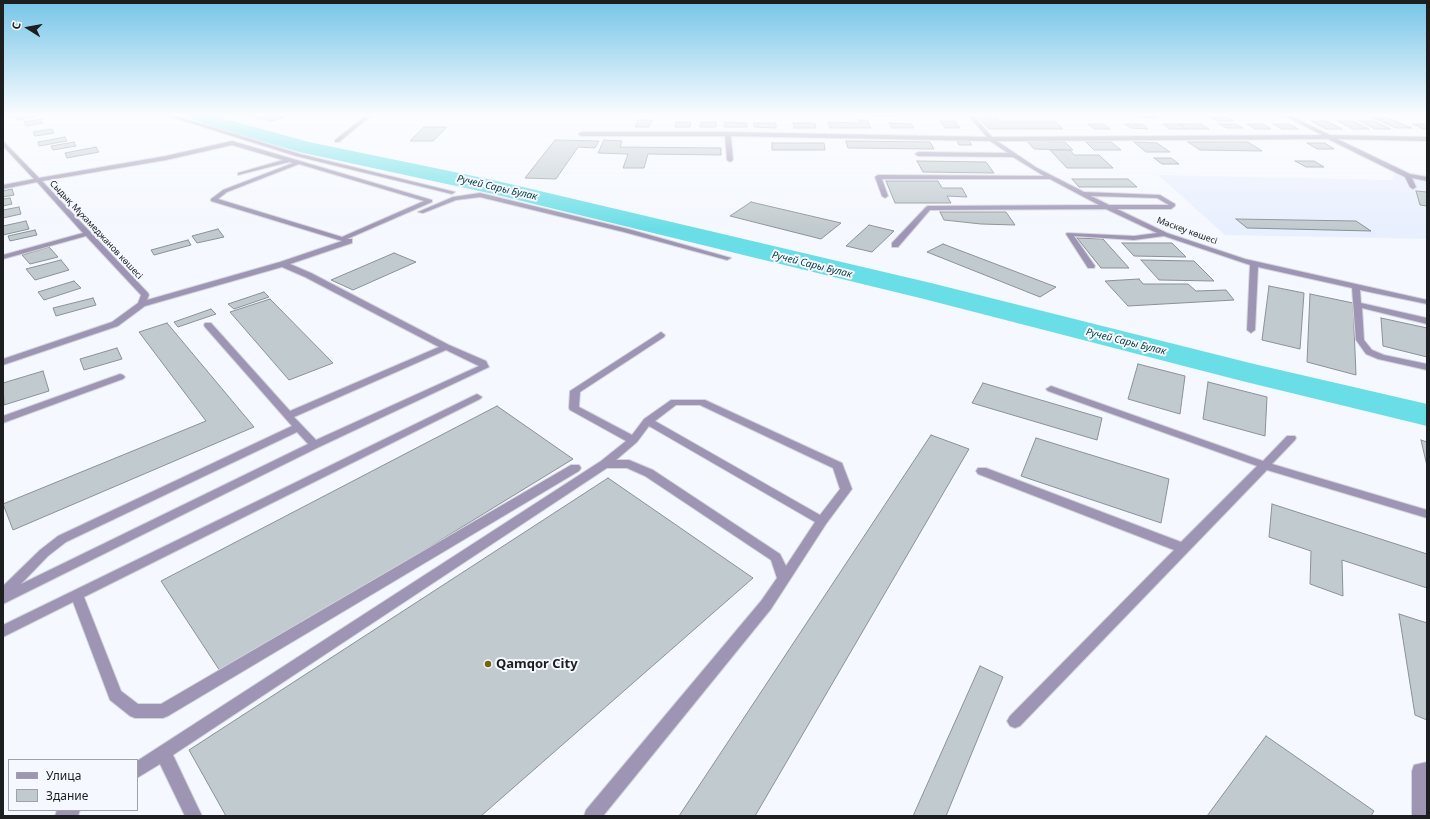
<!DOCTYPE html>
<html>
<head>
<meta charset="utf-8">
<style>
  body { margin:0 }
  #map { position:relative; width:1430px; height:819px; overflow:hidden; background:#f5f8fe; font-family:"Noto Sans",sans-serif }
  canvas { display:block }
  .frame { position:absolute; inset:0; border:4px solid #1c1e20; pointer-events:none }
  .legend { position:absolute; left:8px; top:759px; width:130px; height:52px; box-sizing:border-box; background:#f5f8fe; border:1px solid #9ea1a5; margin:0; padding:5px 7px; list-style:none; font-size:12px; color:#1c1e20 }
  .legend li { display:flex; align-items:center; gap:8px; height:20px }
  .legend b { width:20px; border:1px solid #9ea1a5 }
  .north { position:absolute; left:8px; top:8px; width:40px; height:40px; -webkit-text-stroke:3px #f5f8fe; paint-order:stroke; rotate:281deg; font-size:11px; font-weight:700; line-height:16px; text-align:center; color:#1c1e20 }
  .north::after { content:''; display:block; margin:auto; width:14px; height:18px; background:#1c1e20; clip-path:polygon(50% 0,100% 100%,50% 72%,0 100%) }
</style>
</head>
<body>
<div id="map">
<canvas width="1430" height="819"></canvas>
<div class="frame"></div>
<ul class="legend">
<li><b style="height:5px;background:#9e94b4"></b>Улица</li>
<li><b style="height:11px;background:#c1cace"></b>Здание</li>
</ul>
<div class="north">С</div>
</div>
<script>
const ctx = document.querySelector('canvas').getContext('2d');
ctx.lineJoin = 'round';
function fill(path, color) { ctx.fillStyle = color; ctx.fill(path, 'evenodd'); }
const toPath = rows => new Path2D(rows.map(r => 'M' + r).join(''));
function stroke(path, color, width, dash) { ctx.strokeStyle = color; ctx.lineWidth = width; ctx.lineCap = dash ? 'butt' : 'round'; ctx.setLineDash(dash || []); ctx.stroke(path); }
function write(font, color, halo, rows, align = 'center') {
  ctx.font = font + ' "Noto Sans",sans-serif'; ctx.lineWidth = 4; ctx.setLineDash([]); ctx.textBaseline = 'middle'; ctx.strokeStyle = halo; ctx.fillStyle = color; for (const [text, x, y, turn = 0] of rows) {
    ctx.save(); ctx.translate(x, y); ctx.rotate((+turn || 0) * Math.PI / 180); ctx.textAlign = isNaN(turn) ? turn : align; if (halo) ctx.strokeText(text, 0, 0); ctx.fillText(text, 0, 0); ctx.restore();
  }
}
const built = toPath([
  [1395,171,1427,175,1427,239,1225,235,1158,175,1392,180]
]);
const river = toPath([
  [188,114,212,114,225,119,309,142,493,180,931,283,1254,364,1427,404,1427,426,1242,381,924,299,493,194,299,152,211,127,191,118,188,114]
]);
const building = toPath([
  [34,114,36,117,17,120,15,116,34,114],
  [241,114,273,114,285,117,271,121,241,114],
  [872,114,899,114,900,116,873,116,872,114],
  [976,114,993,114,1000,121,1055,121,1063,129,989,129,976,114],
  [1136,114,1151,114,1157,118,1141,117,1136,114],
  [1210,117,1226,117,1233,121,1217,121,1210,117],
  [1373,118,1388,118,1412,128,1396,128,1373,118],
  [41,119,43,123,26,126,24,122,41,119],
  [638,120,652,120,649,127,635,127,638,120],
  [859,120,867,120,871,128,830,128,828,122,860,123,859,120],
  [940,121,955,121,960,128,945,128,940,121],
  [1311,121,1327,121,1342,129,1326,129,1311,121],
  [1338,121,1353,121,1369,129,1353,129,1338,121],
  [1359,121,1374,121,1391,129,1375,129,1359,121],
  [676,122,691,122,690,127,675,127,676,122],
  [701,122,716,122,716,127,700,127,701,122],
  [725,122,747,123,747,127,724,127,725,122],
  [754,123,776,123,776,128,754,127,754,123],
  [793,123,815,123,816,128,794,128,793,123],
  [889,123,911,124,914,128,892,128,889,123],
  [1088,124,1104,124,1110,129,1094,129,1088,124],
  [1125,124,1142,124,1148,129,1131,128,1125,124],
  [1163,124,1179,124,1186,129,1169,129,1163,124],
  [1179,124,1201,124,1209,129,1186,129,1179,124],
  [1219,124,1235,124,1243,128,1227,128,1219,124],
  [1247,124,1263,124,1271,129,1255,129,1247,124],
  [1273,124,1289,124,1298,129,1282,129,1273,124],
  [1412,124,1427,124,1427,129,1423,129,1412,124],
  [424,127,447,127,433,141,410,141,424,127],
  [52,129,54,133,35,136,33,132,52,129],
  [65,137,67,141,39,146,38,142,65,137],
  [555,140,599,141,595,148,578,147,556,179,525,178,555,140],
  [604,140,622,141,620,147,721,148,721,155,648,154,644,168,623,168,628,154,598,153,604,140],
  [846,141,930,142,934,149,848,148,846,141],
  [957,141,969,141,972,145,959,145,957,141],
  [1027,141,1065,142,1073,150,1034,149,1027,141],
  [74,142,76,146,53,150,51,146,74,142],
  [1086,142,1111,142,1121,150,1094,150,1086,142],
  [1134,142,1157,143,1170,152,1146,152,1134,142],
  [1188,142,1248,142,1262,151,1200,150,1188,142],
  [772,143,824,143,825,150,772,150,772,143],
  [1307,143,1325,143,1334,149,1317,149,1307,143],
  [96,147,99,152,67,158,65,153,96,147],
  [1050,150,1070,150,1074,155,1099,155,1113,168,1067,168,1050,150],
  [1154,158,1171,158,1179,164,1162,164,1154,158],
  [917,161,986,162,994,173,923,172,917,161],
  [1295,161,1314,161,1324,167,1306,167,1295,161],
  [1072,179,1128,179,1137,187,1079,187,1072,179],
  [886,181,938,181,942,188,962,188,967,197,947,196,951,203,895,203,886,181],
  [12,189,14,195,3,197,3,191,12,189],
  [1416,191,1427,192,1427,206,1420,205,1416,191],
  [10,198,12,204,3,206,3,199,10,198],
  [751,202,841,223,821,239,730,216,751,202],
  [19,207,21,214,3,218,3,210,19,207],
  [940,212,1006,212,1015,225,981,224,944,220,940,212],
  [1236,219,1356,221,1371,231,1247,228,1236,219],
  [26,221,29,229,3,235,3,226,26,221],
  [869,225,894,231,872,252,846,246,869,225],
  [218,229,224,237,197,243,192,236,218,229],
  [35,230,37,235,10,241,8,236,35,230],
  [1077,238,1103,239,1129,268,1101,268,1077,238],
  [188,240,191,245,154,255,151,250,188,240],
  [1122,243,1172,243,1186,257,1134,256,1122,243],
  [943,244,1056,287,1040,297,927,252,943,244],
  [49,247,58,257,30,264,22,255,49,247],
  [394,253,416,262,353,290,331,280,394,253],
  [61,260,69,270,35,280,26,269,61,260],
  [1141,260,1194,261,1214,281,1159,280,1141,260],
  [1139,279,1143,284,1188,284,1196,291,1226,290,1234,300,1128,306,1105,281,1139,279],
  [74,281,81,288,44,300,38,292,74,281],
  [1269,286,1304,293,1300,349,1262,340,1269,286],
  [264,292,269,297,234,309,228,304,264,292],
  [1310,294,1353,303,1356,375,1307,362,1310,294],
  [93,298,96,305,56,316,53,308,93,298],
  [270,299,333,363,289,380,230,312,270,299],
  [211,309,216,314,178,327,174,322,211,309],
  [1381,318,1427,328,1427,357,1383,346,1381,318],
  [167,323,254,427,13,530,3,504,206,421,139,332,167,323],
  [117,348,122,359,84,370,80,359,117,348],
  [1138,364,1185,376,1180,414,1128,399,1138,364],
  [43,371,49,391,4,405,3,383,43,371],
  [1208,382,1267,397,1265,436,1203,419,1208,382],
  [983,383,1102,418,1097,440,972,403,983,383],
  [497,406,573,459,222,674,161,581,497,406],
  [931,435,969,449,755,816,679,816,931,435],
  [1036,438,1169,479,1161,523,1021,476,1036,438],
  [1421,440,1427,442,1427,466,1421,440],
  [608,478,753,578,481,816,226,816,189,750,608,478],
  [1272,504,1427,554,1427,588,1342,560,1343,596,1310,584,1311,551,1269,537,1272,504],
  [1399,614,1427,623,1427,720,1415,715,1399,614],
  [980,666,1003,677,946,816,913,816,980,666],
  [1266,736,1374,811,1371,816,1207,816,1266,736]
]);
const minor = toPath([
  [162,114,169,114,300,154,455,192,452,194,296,156,162,114],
  [368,114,373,114,339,142,335,142,335,140,368,114],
  [967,114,972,114,992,137,1322,135,1281,114,1287,114,1330,135,1427,137,1427,141,1337,139,1410,174,1427,177,1427,181,1412,178,1416,187,1413,189,1410,187,1405,177,1328,139,997,141,1037,168,1084,192,1160,195,1175,204,1175,206,1171,209,1117,209,1167,233,1245,259,1427,300,1427,304,1360,290,1361,303,1427,318,1427,324,1362,308,1364,340,1372,350,1384,355,1427,364,1427,370,1378,359,1366,354,1356,340,1352,288,1258,267,1255,330,1251,333,1247,330,1250,265,1164,236,1134,240,1074,236,1095,266,1094,268,1088,268,1066,234,1067,233,1134,236,1157,233,1106,209,930,210,898,247,892,247,892,243,926,207,928,206,1099,205,1050,179,882,179,888,196,885,198,882,196,875,177,878,175,1044,176,1013,157,918,156,915,154,918,152,1008,153,990,141,731,136,733,160,730,162,727,160,725,136,581,136,578,134,581,132,728,132,987,137,967,114],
  [1091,196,1157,198,1169,205,1109,205,1091,196],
  [3,141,39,178,166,156,232,141,432,200,432,202,347,239,352,239,352,243,290,264,311,273,449,345,486,361,489,367,319,447,3,604,3,586,40,550,58,536,292,426,205,327,204,325,205,323,211,323,290,411,439,347,305,277,282,267,145,306,118,326,3,365,3,359,112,322,138,303,141,295,86,236,3,259,3,255,83,233,37,182,3,189,3,185,34,179,3,146,3,141],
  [232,145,283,160,238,173,238,175,289,162,293,163,223,190,211,199,211,201,342,241,280,262,147,300,149,295,148,293,42,181,166,160,232,145],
  [299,164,424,201,342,237,218,199,227,192,299,164],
  [446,350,479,366,316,440,294,417,446,350],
  [297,432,308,444,21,584,48,556,66,542,297,432],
  [480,193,628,229,731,258,727,260,624,232,480,197,456,200,423,213,418,212,453,197,480,193],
  [661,332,665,335,664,337,580,392,579,407,632,435,644,419,671,400,705,400,842,463,852,489,826,524,771,609,603,816,584,816,586,810,761,601,777,578,771,560,645,476,627,468,607,468,173,755,202,816,185,816,160,764,137,778,137,761,601,461,626,441,570,410,569,408,570,391,661,332],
  [676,405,700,405,833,468,840,489,820,515,655,421,676,405],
  [649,426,815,522,786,566,780,554,653,470,629,460,616,460,637,442,649,426],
  [120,374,123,375,125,377,123,379,3,423,3,416,120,374],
  [1051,386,1263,461,1287,436,1295,436,1296,438,1295,440,1272,464,1427,510,1427,518,1267,470,1020,726,1015,728,1010,726,1007,721,1010,716,1174,550,978,474,976,471,978,468,986,468,1181,542,1257,466,1048,391,1046,389,1051,386],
  [477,394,482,397,480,399,84,597,121,691,138,704,161,704,571,465,579,465,581,468,579,471,168,716,163,718,135,718,130,716,110,700,73,602,3,637,3,625,477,394],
  [1427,762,1427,816,1412,816,1412,771,1414,765,1427,762],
  [57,810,80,810,78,816,55,816,57,810]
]);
const markers = [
  [488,664,4,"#706800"]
];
const farStreetnames = [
  ["Сыдық Мұхамеджанов көшесі",96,230,47],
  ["Мәскеу көшесі",1187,231,20]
];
const farWaternames = [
  ["Ручей Сары Булак",497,188,13],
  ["Ручей Сары Булак",812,265,14],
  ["Ручей Сары Булак",1126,342,14]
];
const nearPoinames = [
  ["Qamqor City",496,664]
];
fill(built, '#e8effe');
fill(river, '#69dee6');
fill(building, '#c1cace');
stroke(building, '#8a9297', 1);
stroke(minor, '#d2d5da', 2);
fill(minor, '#9e94b4');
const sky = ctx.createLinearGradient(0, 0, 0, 229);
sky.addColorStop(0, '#75c5e7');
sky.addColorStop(0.5, '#fafcff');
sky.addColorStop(1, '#fafcff00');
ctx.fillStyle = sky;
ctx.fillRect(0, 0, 1430, 229);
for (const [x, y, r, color] of markers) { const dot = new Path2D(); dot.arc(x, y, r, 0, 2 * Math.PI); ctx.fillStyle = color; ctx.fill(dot); stroke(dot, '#f5f8fe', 1.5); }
write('9px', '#1c1e20', '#f5f8fe', farStreetnames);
write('italic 10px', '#003a3d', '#f5f8fe', farWaternames);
write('bold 13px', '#1c1e20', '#f5f8fe', nearPoinames, 'left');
</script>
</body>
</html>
